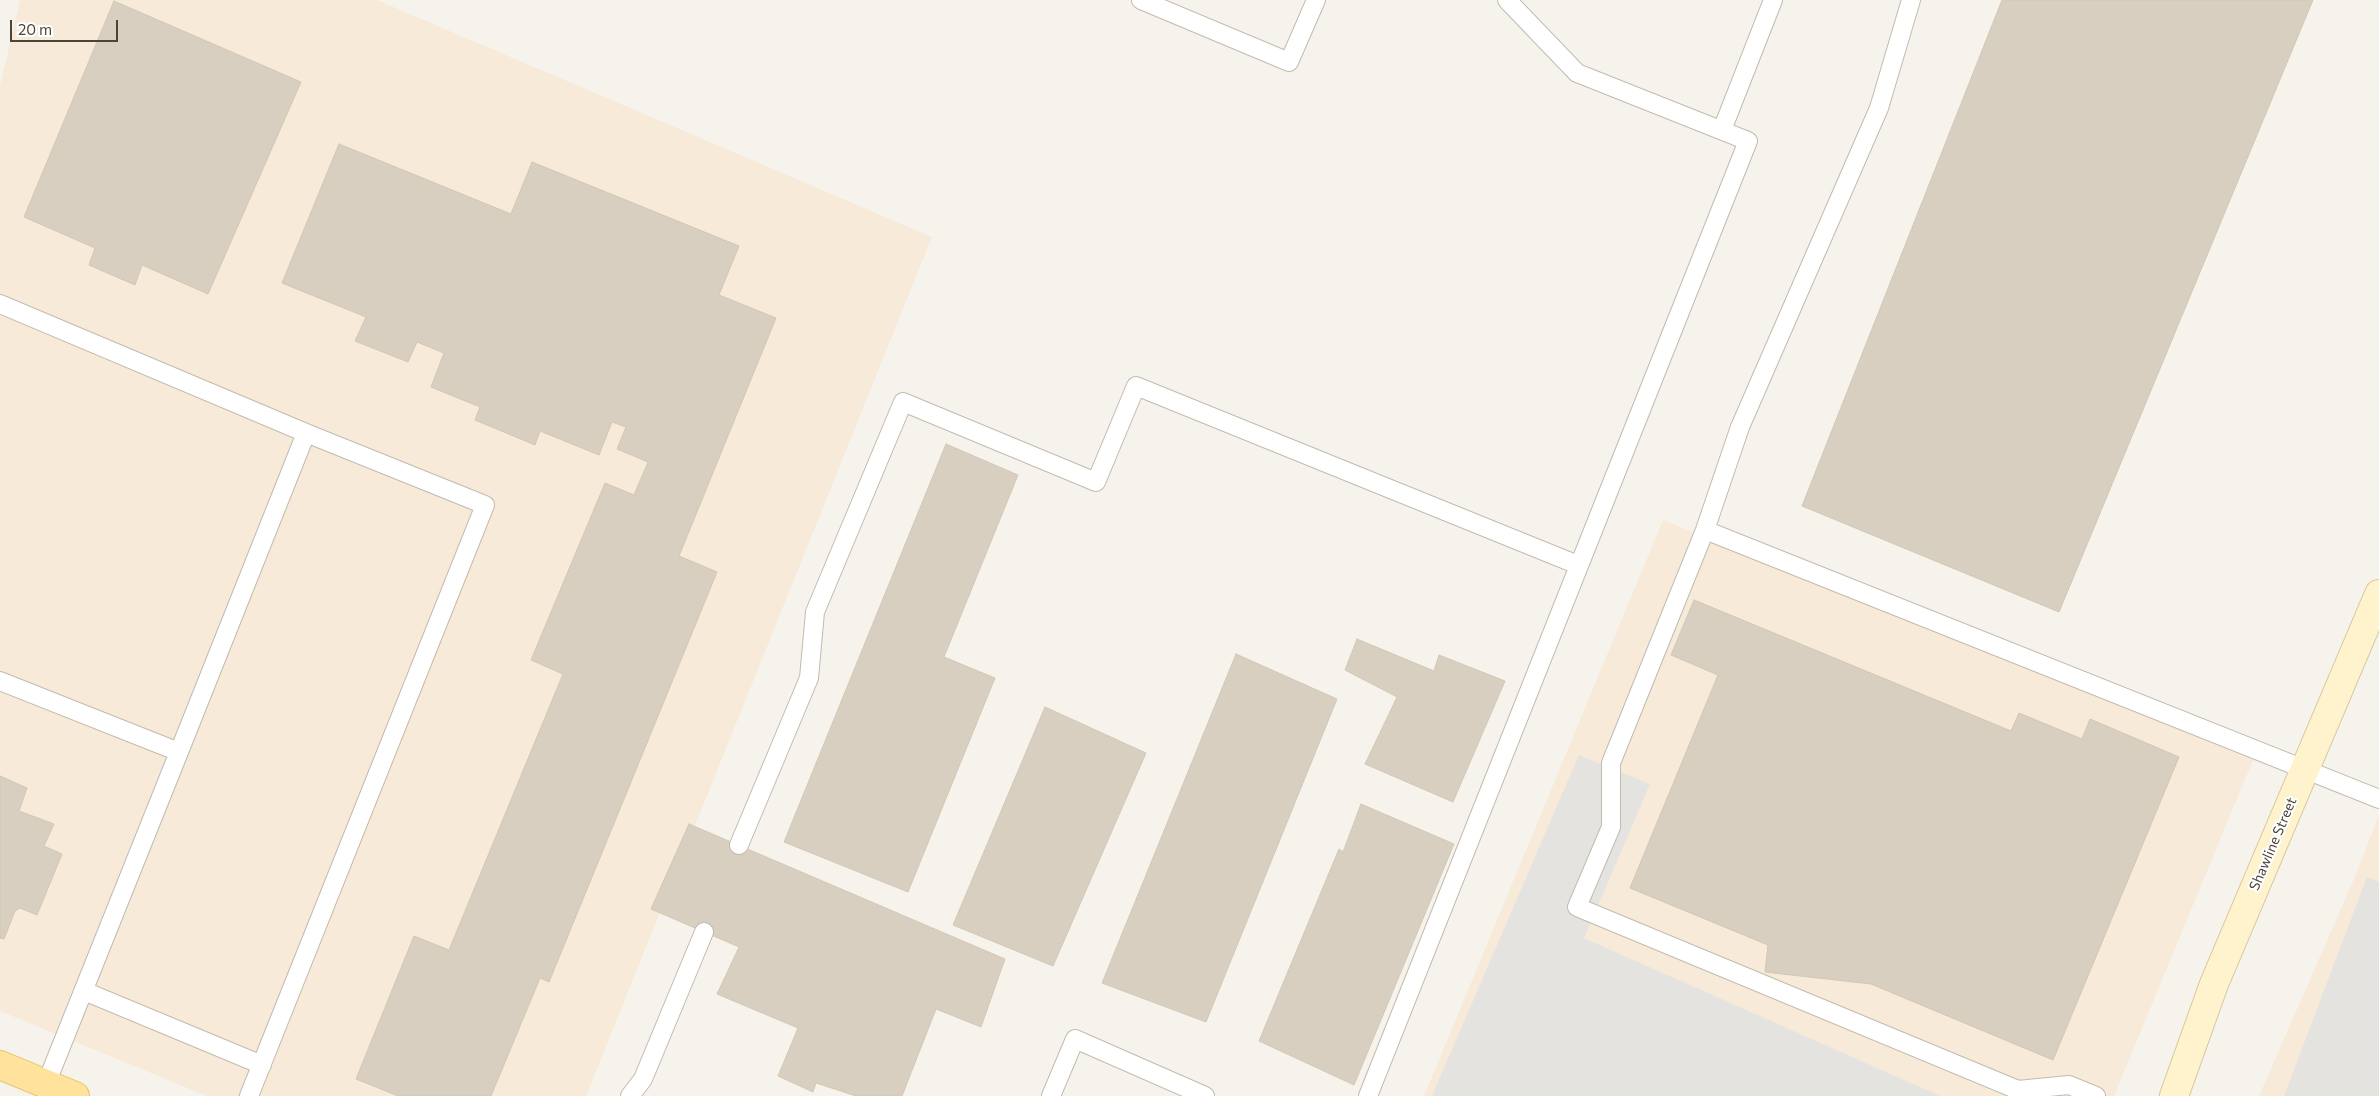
<!DOCTYPE html>
<html>
<head>
<meta charset="utf-8">
<style>
  body { margin:0 }
  #map { position:relative; width:2379px; height:1096px; overflow:hidden; background:#f6f3ec; font-family:Commissioner,sans-serif }
  canvas { display:block }
  .scale { position:absolute; left:10px; top:20px; width:108px; height:22px; box-sizing:border-box; border:2px solid #4b4439; border-top:0; padding-left:6px; font-size:15px; line-height:18px; white-space:nowrap; color:#4b4439; -webkit-text-stroke:4px #fff; paint-order:stroke }
</style>
</head>
<body>
<div id="map">
<canvas width="2379" height="1096"></canvas>
<div class="scale">20 m</div>
</div>
<script>
const ctx = document.querySelector('canvas').getContext('2d');
ctx.lineJoin = 'round';
function fill(path, color) { ctx.fillStyle = color; ctx.fill(path, 'evenodd'); }
const toPath = rows => new Path2D(rows.map(r => 'M' + r).join(''));
function stroke(path, color, width, dash) { ctx.strokeStyle = color; ctx.lineWidth = width; ctx.lineCap = dash ? 'butt' : 'round'; ctx.setLineDash(dash || []); ctx.stroke(path); }
function write(font, color, halo, rows, align = 'center') {
  ctx.font = font + ' Commissioner,sans-serif'; ctx.lineWidth = 4; ctx.setLineDash([]); ctx.textBaseline = 'middle'; ctx.strokeStyle = halo; ctx.fillStyle = color; for (const [text, x, y, turn = 0] of rows) {
    ctx.save(); ctx.translate(x, y); ctx.rotate((+turn || 0) * Math.PI / 180); ctx.textAlign = isNaN(turn) ? turn : align; if (halo) ctx.strokeText(text, 0, 0); ctx.fillText(text, 0, 0); ctx.restore();
  }
}
const commercial = toPath([
  [20,0,377,0,932,237,586,1096,207,1096,0,1011,0,86],
  [1663,520,2253,760,2114,1096,1424,1096],
  [2379,815,2379,1096,2259,1096,2354,879]
]);
const parking = toPath([
  [1579,755,1650,784,1584,938,1940,1096,1432,1096],
  [2367,877,2379,882,2379,1096,2284,1096]
]);
const building = toPath([
  [2002,0,2313,0,2059,612,1802,506,2002,0],
  [114,1,301,82,208,294,142,265,135,285,89,265,95,248,24,217,114,1],
  [339,144,511,214,532,162,739,246,719,295,776,318,679,556,717,572,549,982,540,978,491,1096,398,1096,356,1079,414,936,449,950,563,674,531,660,605,483,634,495,648,462,617,449,626,427,612,422,599,455,540,431,535,445,475,420,480,407,431,387,444,353,417,342,408,362,355,341,366,317,282,283,339,144],
  [946,444,1018,475,944,657,995,678,908,892,784,842,946,444],
  [1694,600,2011,731,2019,713,2082,739,2090,719,2179,757,2053,1060,1871,984,1765,972,1768,945,1630,888,1718,675,1671,655,1694,600],
  [1357,639,1434,671,1439,655,1505,681,1453,802,1365,764,1397,697,1345,670,1357,639],
  [1236,654,1337,699,1206,1022,1102,983,1236,654],
  [1045,707,1146,753,1053,966,953,925,1045,707],
  [0,776,27,788,19,811,54,824,44,846,62,854,37,915,20,908,15,911,4,939,0,938,0,776],
  [1361,804,1454,844,1354,1085,1259,1041,1339,849,1343,852,1361,804],
  [689,824,1005,959,981,1027,936,1009,902,1096,856,1096,816,1083,813,1092,778,1076,798,1028,717,994,739,947,651,909,689,824]
]);
const lane = toPath([
  [1141,0,1289,62,1316,0],
  [1911,0,1879,108,1740,427,1705,530,1611,763,1611,827,1577,907,2018,1090,2069,1085,2096,1096],
  [1722,130,1773,0],
  [0,304,306,433],
  [1705,530,2379,799],
  [0,681,179,752,46,1084],
  [179,752,306,433,485,505,249,1096],
  [739,845,809,678,815,612,903,402,1096,482,1136,386,1578,565],
  [84,991,262,1065],
  [630,1096,643,1079,704,932],
  [1051,1096,1075,1039,1205,1096],
  [1368,1096,1748,141,1577,73,1507,0]
]);
const secondary = toPath([
  [2174,1096,2214,984,2379,594]
]);
const primary = toPath([
  [0,1065,75,1096]
]);
const streetNames = [
  ["Shawline Street",2273,844,-67]
];
fill(commercial, '#f7ead8');
fill(parking, '#e5e3e0');
fill(building, '#d8cfc1');
stroke(building, '#d3c7b4', 1);
stroke(lane, '#c2bbae', 20);
stroke(secondary, '#d6c79b', 30);
stroke(primary, '#e6c16a', 30);
stroke(lane, '#fff', 18);
stroke(secondary, '#fff3cd', 28);
stroke(primary, '#ffe39c', 28);
write('14px', '#4b4439', '#fff', streetNames);
</script>
</body>
</html>
